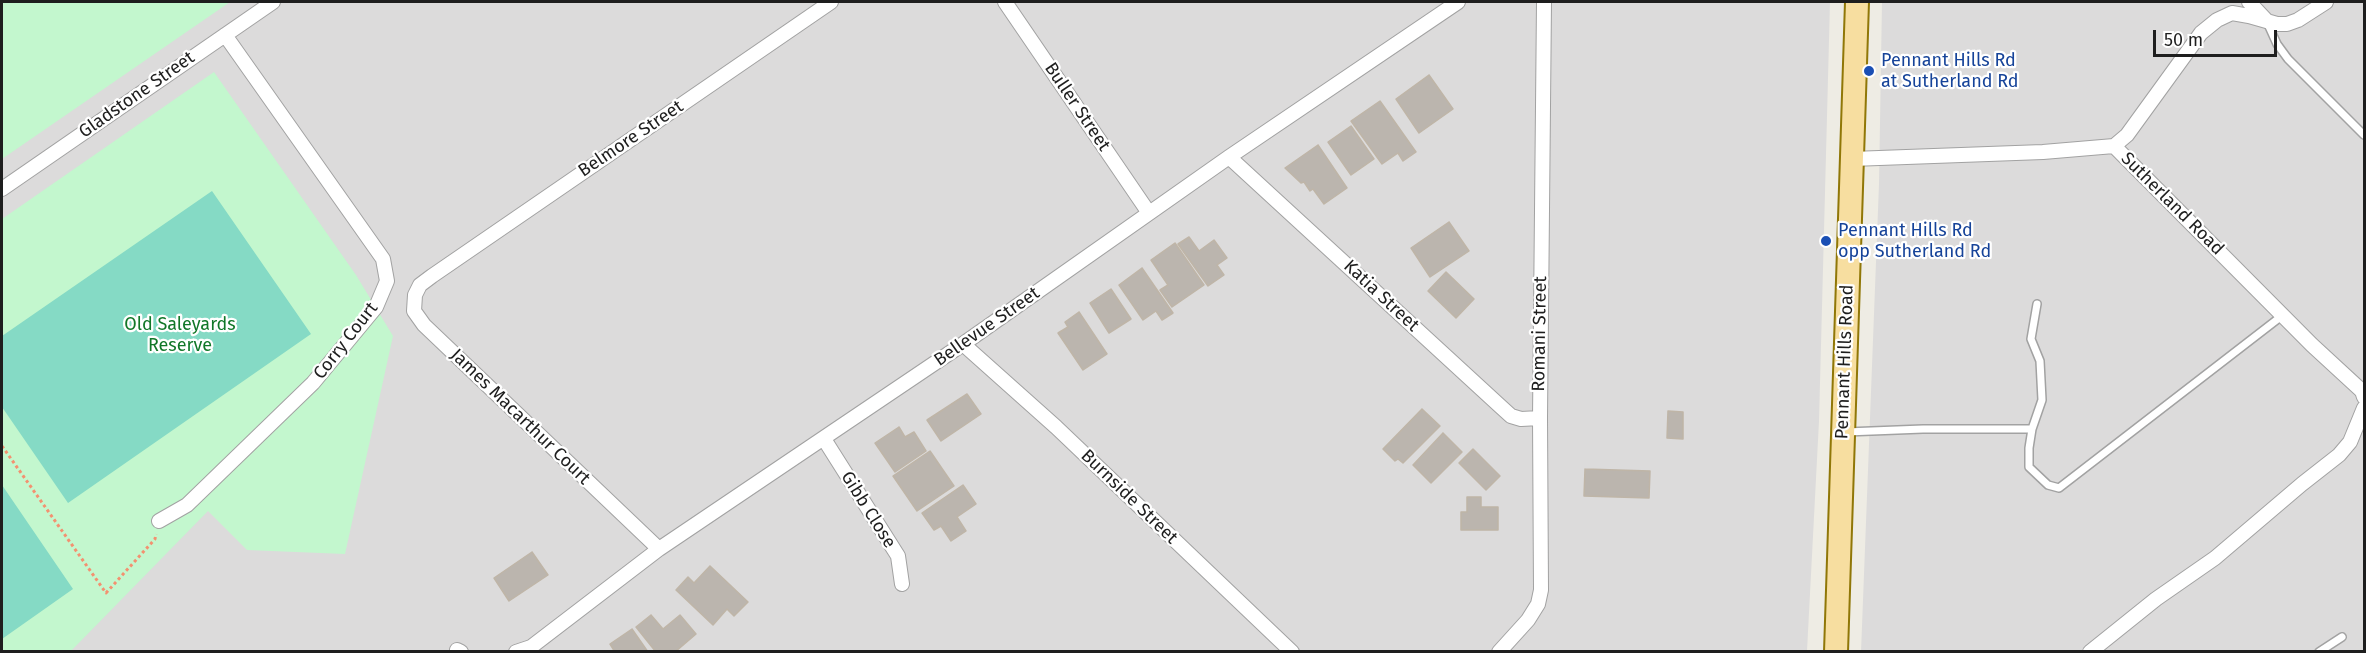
<!DOCTYPE html>
<html>
<head>
<meta charset="utf-8">
<style>
  body { margin:0 }
  #map { position:relative; width:2366px; height:653px; overflow:hidden; background:#eeece4; font-family:"Fira Sans",sans-serif }
  canvas { display:block }
  .frame { position:absolute; inset:0; border:3px solid #1e1e1e; pointer-events:none }
  .scale { position:absolute; left:2153px; top:30px; width:124px; height:27px; box-sizing:border-box; border:3px solid #1e1e1e; border-top:0; padding-left:8px; font-size:18px; line-height:21px; white-space:nowrap; color:#1e1e1e; -webkit-text-stroke:4px #fff; paint-order:stroke }
</style>
</head>
<body>
<div id="map">
<canvas width="2366" height="653"></canvas>
<div class="frame"></div>
<div class="scale">50 m</div>
</div>
<script>
const ctx = document.querySelector('canvas').getContext('2d');
ctx.lineJoin = 'round';
function fill(path, color) { ctx.fillStyle = color; ctx.fill(path, 'evenodd'); }
const toPath = rows => new Path2D(rows.map(r => 'M' + r).join(''));
function stroke(path, color, width, dash) { ctx.strokeStyle = color; ctx.lineWidth = width; ctx.lineCap = dash ? 'butt' : 'round'; ctx.setLineDash(dash || []); ctx.stroke(path); }
function write(font, color, halo, rows, align = 'center') {
  ctx.font = font + ' "Fira Sans",sans-serif'; ctx.lineWidth = 4.5; ctx.setLineDash([]); ctx.textBaseline = 'middle'; ctx.strokeStyle = halo; ctx.fillStyle = color; for (const [text, x, y, turn = 0] of rows) {
    ctx.save(); ctx.translate(x, y); ctx.rotate((+turn || 0) * Math.PI / 180); ctx.textAlign = isNaN(turn) ? turn : align; if (halo) ctx.strokeText(text, 0, 0); ctx.fillText(text, 0, 0); ctx.restore();
  }
}
const residential = toPath([
  [2,2,1830,2,1819,421,1807,651,2,651],
  [1882,2,2364,2,2364,651,1861,652,1879,184]
]);
const park = toPath([
  [2,2,230,2,2,159],
  [214,72,356,275,393,336,345,554,247,550,208,511,71,651,2,651,2,219]
]);
const pitch = toPath([
  [212,191,311,334,68,503,2,407,2,336],
  [2,485,73,589,2,639]
]);
const building = toPath([
  [1429,75,1453,109,1419,133,1396,99,1429,75],
  [1380,101,1416,152,1403,161,1398,153,1382,164,1351,121,1380,101],
  [1351,126,1374,159,1351,175,1328,142,1351,126],
  [1318,145,1347,188,1324,204,1313,189,1310,191,1304,182,1301,183,1285,168,1318,145],
  [1449,222,1469,251,1430,277,1411,248,1449,222],
  [1189,237,1199,251,1214,240,1227,258,1217,265,1224,275,1208,286,1178,244,1189,237],
  [1175,243,1204,285,1172,307,1160,290,1168,285,1151,260,1175,243],
  [1142,268,1173,313,1162,320,1156,311,1143,320,1119,285,1142,268],
  [1446,272,1474,299,1456,318,1428,291,1446,272],
  [1111,289,1131,319,1109,333,1090,303,1111,289],
  [1079,312,1107,354,1083,370,1058,333,1068,327,1065,322,1079,312],
  [967,394,981,414,941,441,927,420,967,394],
  [1422,409,1440,426,1403,463,1398,459,1395,461,1383,449,1422,409],
  [1668,411,1683,412,1683,439,1667,438,1668,411],
  [899,427,905,437,914,432,926,451,895,472,875,443,899,427],
  [1443,433,1462,452,1431,483,1413,465,1443,433],
  [1473,449,1500,476,1486,490,1459,463,1473,449],
  [930,451,954,486,917,511,893,476,930,451],
  [1585,469,1650,471,1649,498,1584,496,1585,469],
  [963,485,976,504,957,517,966,531,951,541,941,526,934,530,922,513,963,485],
  [1467,497,1481,497,1481,507,1498,507,1498,530,1461,530,1461,512,1467,512,1467,497],
  [532,552,548,575,509,601,494,578,532,552],
  [710,566,748,602,734,616,727,609,713,625,676,590,688,577,694,583,710,566],
  [651,615,663,629,680,615,696,634,675,652,656,652,636,627,651,615],
  [632,629,648,652,615,652,610,644,632,629]
]);
const path = toPath([
  [2,446,106,593,155,539,156,534]
]);
const lane = toPath([
  [2267,22,2277,44,2288,59,2364,135],
  [2032,429,2029,448,2029,467,2048,485,2059,488,2283,315],
  [1846,432,1923,429,2032,429,2042,400,2040,361,2031,339,2037,304],
  [2319,652,2342,637]
]);
const street = toPath([
  [1005,2,1149,213],
  [2249,2,2266,20],
  [2114,146,2312,345,2362,391,2364,397],
  [1229,157,1500,406,1511,416,1521,419,1540,418],
  [1852,159,2043,152,2114,146,2127,135,2201,33,2217,20,2232,13,2249,16,2277,24,2287,24,2298,20,2326,2],
  [2,189,273,2],
  [963,344,1056,427,1292,652],
  [824,439,898,556,902,584],
  [159,521,187,505,313,383,376,307,387,281,383,259,225,35],
  [659,549,424,325,414,311,415,295,420,285,432,276,831,2],
  [457,650,461,652],
  [516,652,531,647,659,549,963,344,1229,157,1458,2],
  [1499,652,1528,620,1538,604,1541,590,1540,418,1544,2],
  [2090,652,2156,599,2215,558,2302,484,2339,455,2350,442,2364,408]
]);
const primary = toPath([
  [1836,652,1857,2]
]);
const markers = [
  [1869,71,6,"#1a4fb4"],
  [1826,241,6,"#1a4fb4"]
];
const transitNames = [
  ["Pennant Hills Rd",1881,61],
  ["at Sutherland Rd",1881,82],
  ["Pennant Hills Rd",1838,231],
  ["opp Sutherland Rd",1838,252]
];
const streetNames = [
  ["Gladstone Street",137,95,-35],
  ["Buller Street",1077,107,56],
  ["Belmore Street",631,139,-34],
  ["Sutherland Road",2172,204,45],
  ["Katia Street",1381,296,43],
  ["Bellevue Street",987,327,-35],
  ["Romani Street",1540,334,-89],
  ["Corry Court",346,341,-52],
  ["Pennant Hills Road",1845,362,-88],
  ["James Macarthur Court",520,417,44],
  ["Burnside Street",1129,497,44],
  ["Gibb Close",868,510,58]
];
const parkNames = [
  ["Old Saleyards",180,325],
  ["Reserve",180,346]
];
fill(residential, '#dcdbdb');
fill(park, '#c3f7ce');
fill(pitch, '#85dac5');
fill(building, '#bbb5ae');
stroke(building, '#bfb5a7', 1.5);
stroke(lane, '#a2a2a2', 10);
stroke(street, '#a2a2a2', 16);
stroke(primary, '#907707', 26);
stroke(path, '#f39170', 3, [3, 3]);
stroke(lane, '#fff', 7);
stroke(street, '#fff', 14);
stroke(primary, '#f7dea0', 22);
for (const [x, y, r, color] of markers) { const dot = new Path2D(); dot.arc(x, y, r, 0, 2 * Math.PI); ctx.fillStyle = color; ctx.fill(dot); stroke(dot, '#fff', 2); }
write('18px', '#164399', '#fff', transitNames, 'left');
write('18px', '#1e1e1e', '#fff', streetNames);
write('18px', '#117728', '#fff', parkNames);
</script>
</body>
</html>
